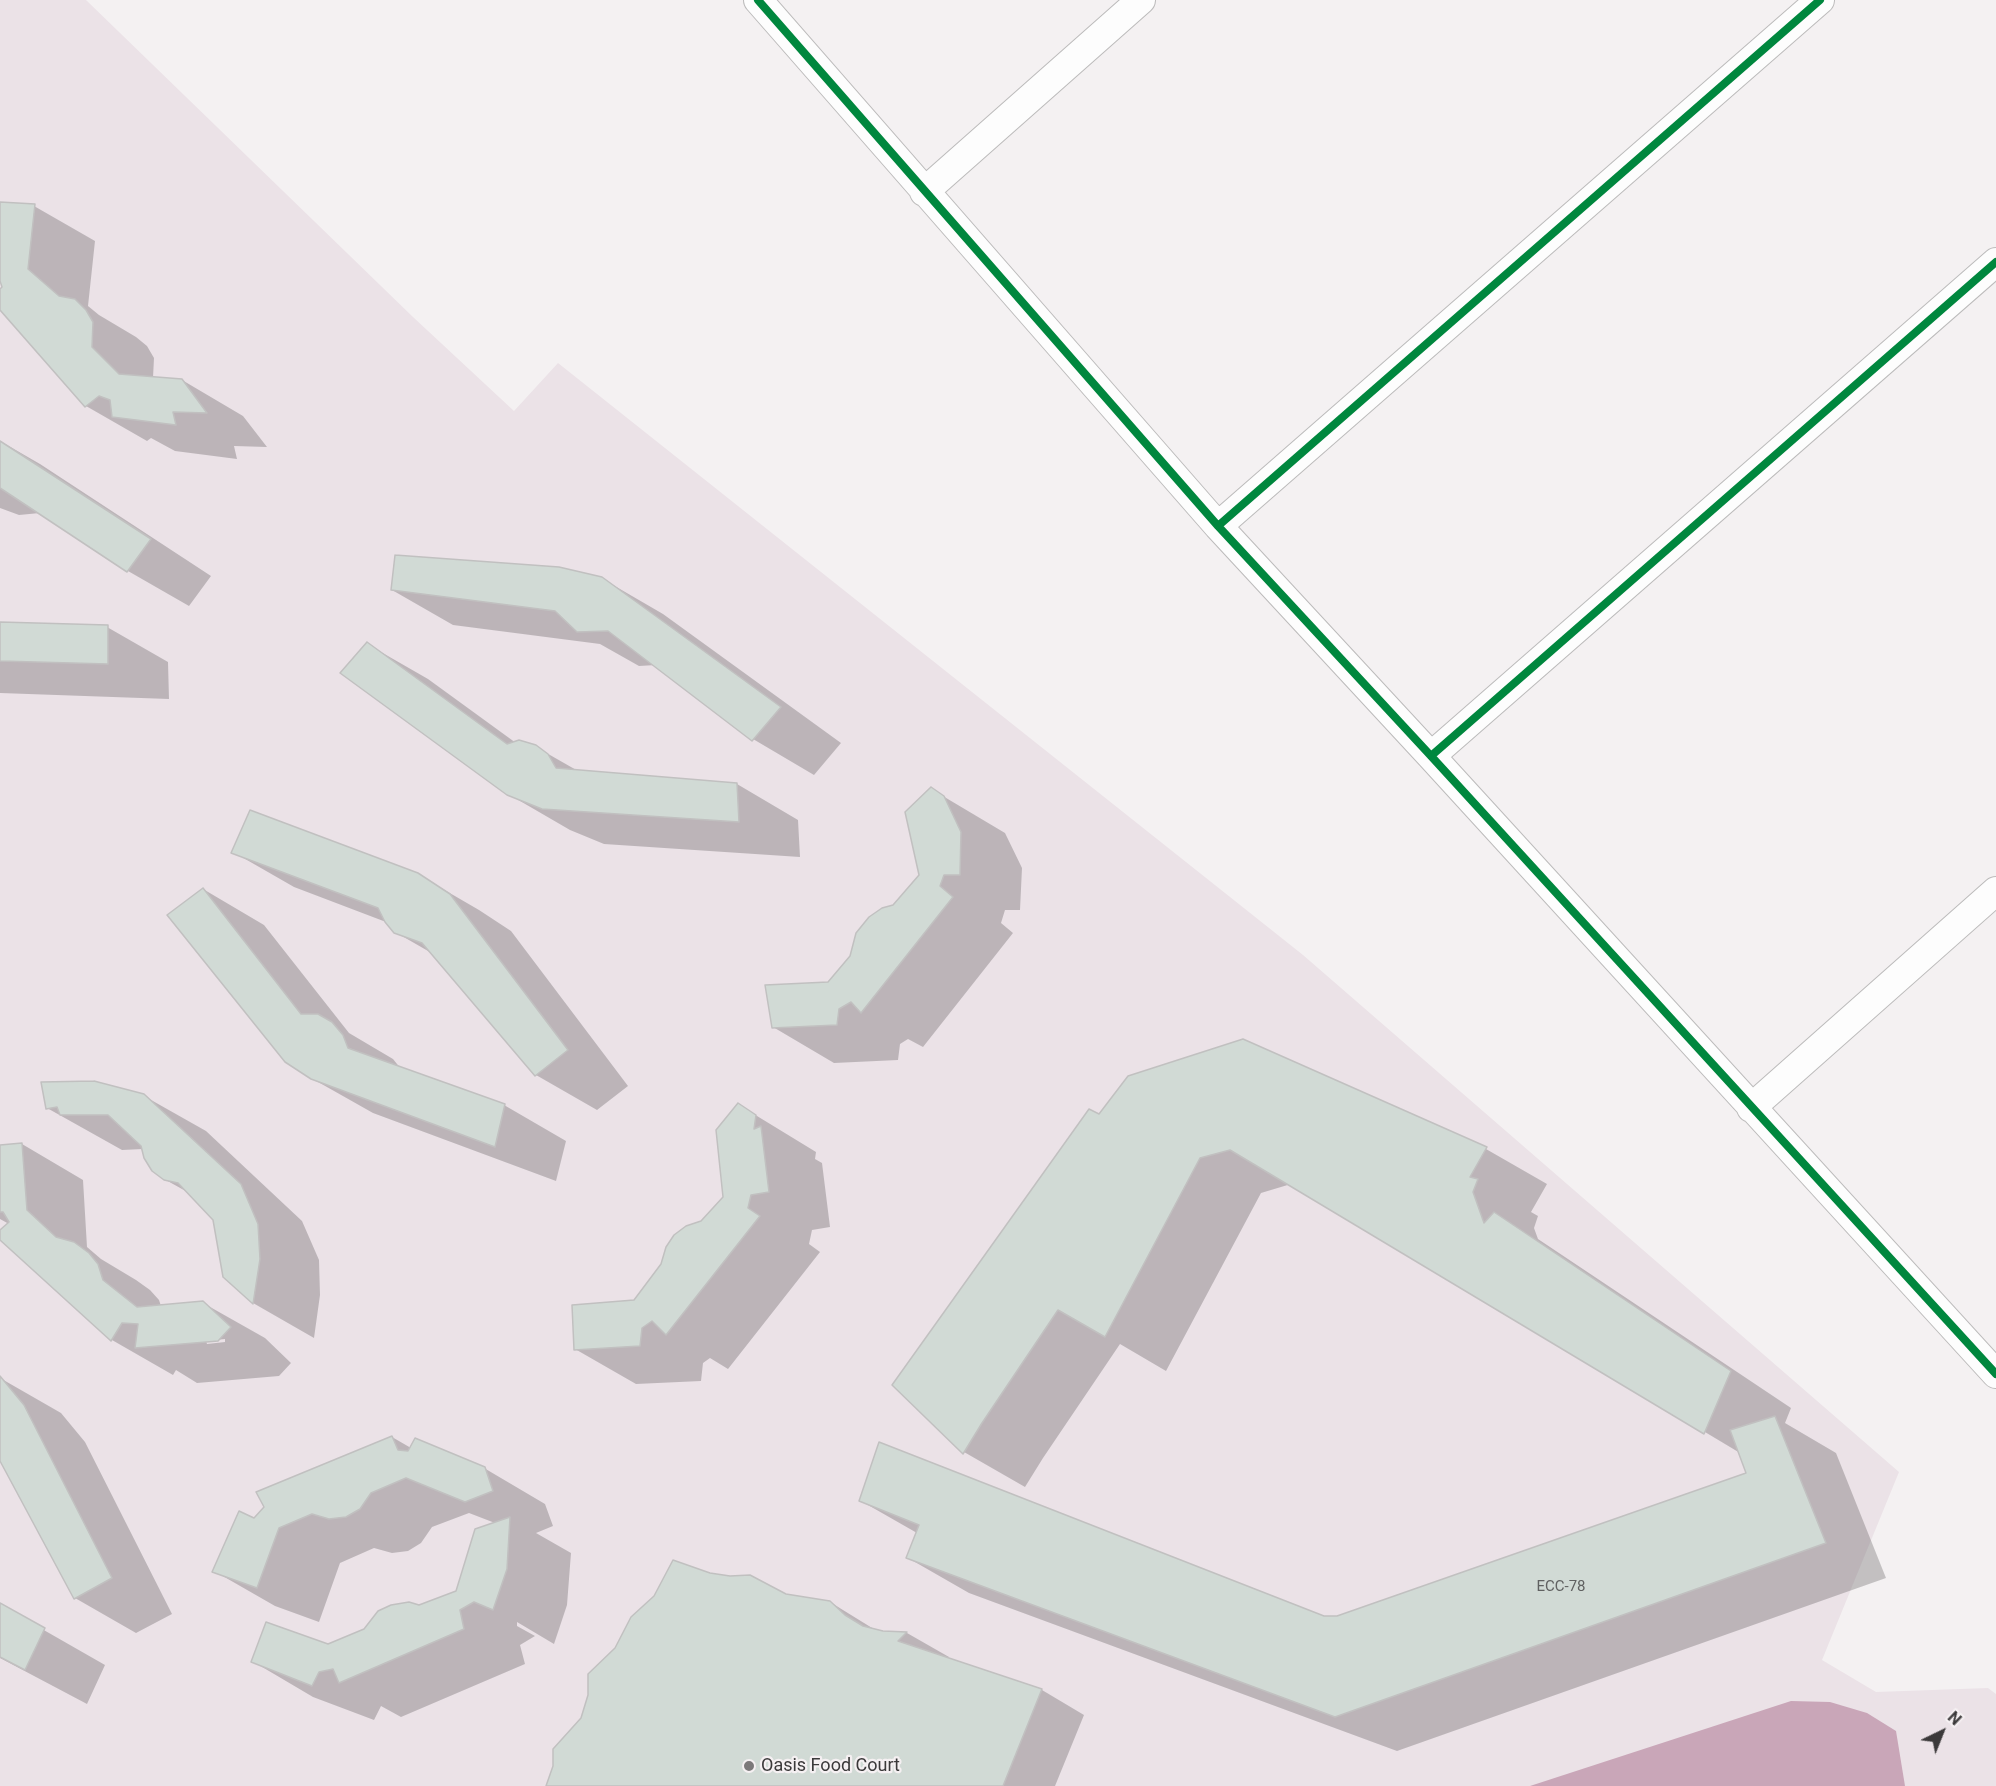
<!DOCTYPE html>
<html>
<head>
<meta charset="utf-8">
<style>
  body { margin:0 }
  #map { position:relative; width:1996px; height:1786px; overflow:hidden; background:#f4f1f2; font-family:Roboto,sans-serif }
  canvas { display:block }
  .north { position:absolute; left:1912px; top:1702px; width:60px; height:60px; -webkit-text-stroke:4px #f5f0f2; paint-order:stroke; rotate:43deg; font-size:16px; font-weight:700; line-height:24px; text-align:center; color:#3b393a }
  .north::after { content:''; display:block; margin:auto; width:21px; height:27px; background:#3b393a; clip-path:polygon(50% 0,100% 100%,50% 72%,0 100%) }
</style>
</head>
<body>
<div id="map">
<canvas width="1996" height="1786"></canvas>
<div class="north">N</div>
</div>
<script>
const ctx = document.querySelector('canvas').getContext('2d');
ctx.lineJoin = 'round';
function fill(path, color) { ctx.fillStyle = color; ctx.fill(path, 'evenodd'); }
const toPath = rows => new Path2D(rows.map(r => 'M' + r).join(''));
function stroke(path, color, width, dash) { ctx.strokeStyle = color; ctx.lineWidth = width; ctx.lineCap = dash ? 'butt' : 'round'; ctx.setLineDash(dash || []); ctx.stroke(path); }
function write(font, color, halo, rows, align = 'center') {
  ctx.font = font + ' Roboto,sans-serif'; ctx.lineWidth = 4.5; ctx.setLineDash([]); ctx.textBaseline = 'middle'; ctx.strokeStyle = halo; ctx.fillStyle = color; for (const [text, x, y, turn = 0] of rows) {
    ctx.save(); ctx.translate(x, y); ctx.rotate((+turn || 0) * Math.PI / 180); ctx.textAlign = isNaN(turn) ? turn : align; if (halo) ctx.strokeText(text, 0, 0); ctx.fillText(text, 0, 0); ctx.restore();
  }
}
const built = toPath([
  [0,0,86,0,413,317,514,411,558,363,1303,955,1899,1472,1822,1660,1876,1692,1988,1688,1996,1694,1996,1786,0,1786]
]);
const water = toPath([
  [1791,1701,1830,1702,1867,1713,1896,1731,1905,1786,1530,1786]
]);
const shadow = toPath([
  [0,203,34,206,95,241,88,306,99,315,136,337,147,346,154,358,153,378,182,380,243,416,267,447,234,446,237,459,175,451,151,438,147,441,86,406,0,308,0,291,4,288],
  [0,441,40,464,211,576,189,606,128,571,40,513,19,515,0,508],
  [601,578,663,614,841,743,814,775,753,739,656,665,639,666,600,644,453,625,392,590],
  [0,623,107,627,168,662,169,699,0,693],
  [367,644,428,679,516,743,536,747,578,771,737,784,798,820,800,857,604,844,570,830,508,794],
  [931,789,1005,833,1022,868,1020,910,1005,910,1001,923,1013,933,923,1047,908,1039,900,1044,898,1060,834,1063,773,1027,828,984,920,875],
  [233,852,417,874,479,910,511,931,628,1086,597,1110,536,1075,435,955,395,932,386,922,294,887],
  [203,889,264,925,349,1033,393,1059,401,1069,504,1105,566,1141,556,1181,373,1113,311,1078],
  [1243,1041,1486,1149,1547,1184,1531,1212,1538,1216,1534,1228,1538,1239,1791,1408,1785,1423,1836,1453,1886,1578,1397,1751,969,1593,908,1558,917,1533,861,1501,1324,1618,1338,1618,1748,1474,1740,1453,1291,1184,1261,1193,1166,1371,1120,1344,1043,1458,1025,1487,964,1452,894,1385,1099,1116],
  [144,1096,206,1131,302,1221,319,1260,320,1295,314,1338,253,1303,225,1276,215,1219,191,1194,164,1179,143,1149,122,1150,47,1108],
  [739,1105,816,1152,815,1159,822,1163,830,1227,812,1230,809,1244,820,1252,728,1369,710,1358,703,1363,701,1381,636,1384,575,1349,634,1301,725,1198],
  [22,1144,83,1180,87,1247,101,1259,136,1280,150,1290,159,1300,161,1306,203,1303,265,1338,291,1363,279,1376,197,1383,176,1370,173,1375,112,1340,0,1238,0,1232,9,1224,0,1219,0,1147],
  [225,1339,225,1342,207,1344,206,1341],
  [0,1378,61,1413,85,1442,172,1614,136,1633,75,1598,0,1457],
  [392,1437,411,1448,484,1468,545,1504,553,1526,536,1533,571,1553,567,1605,554,1644,517,1622,517,1626,535,1636,520,1645,525,1664,401,1717,381,1706,374,1720,313,1697,252,1661,329,1645,457,1592,495,1523,469,1513,432,1527,421,1543,408,1551,392,1553,374,1548,340,1563,319,1622,275,1606,214,1571,255,1519],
  [709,1575,786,1596,830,1602,877,1631,907,1633,949,1657,947,1659,1042,1690,1084,1715,1055,1786,548,1786],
  [0,1605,105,1665,87,1704,0,1658]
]);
const building = toPath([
  [0,202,35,204,28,269,59,296,75,299,86,310,93,322,92,347,119,374,182,379,207,413,173,412,176,425,112,417,110,400,99,396,85,407,0,310,0,289,2,287,0,281,0,202],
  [0,441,151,539,127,572,0,488,0,441],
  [395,555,559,567,602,577,781,707,752,741,608,631,577,632,555,611,391,590,395,555],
  [0,622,108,625,108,664,0,661,0,622],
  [367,642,507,744,519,740,536,745,548,754,556,768,737,783,739,822,542,809,507,795,340,673,367,642],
  [931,787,944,796,961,832,960,875,944,875,940,886,953,897,861,1013,851,1002,839,1009,837,1025,772,1028,765,985,828,982,850,956,856,933,869,917,882,908,893,905,919,875,905,812,931,787],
  [250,810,418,873,450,894,568,1050,535,1076,422,943,394,933,385,922,378,908,231,853,250,810],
  [203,888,301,1014,318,1014,332,1022,343,1035,348,1048,505,1104,495,1147,311,1079,285,1062,167,915,203,888],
  [1243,1039,1487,1147,1470,1177,1478,1179,1473,1192,1484,1223,1494,1212,1731,1371,1704,1434,1230,1150,1200,1158,1105,1337,1058,1310,982,1423,963,1454,892,1385,1089,1109,1099,1114,1128,1076,1243,1039],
  [94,1081,144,1094,241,1184,258,1224,260,1259,253,1304,223,1277,213,1220,178,1183,164,1180,152,1171,144,1158,141,1146,108,1115,60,1115,57,1107,46,1109,41,1082,94,1081],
  [738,1103,756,1115,754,1129,761,1126,769,1192,751,1195,748,1208,760,1216,666,1335,652,1321,642,1328,640,1346,574,1350,572,1305,634,1300,661,1264,666,1247,674,1235,686,1226,701,1221,723,1197,716,1130,738,1103],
  [22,1143,27,1210,56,1237,74,1242,89,1253,98,1264,103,1280,137,1307,203,1301,231,1327,218,1341,135,1348,138,1324,122,1323,111,1341,0,1240,0,1230,9,1222,3,1212,0,1212,0,1145,22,1143],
  [0,1376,24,1405,112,1578,74,1599,0,1461,0,1376],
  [1775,1416,1826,1543,1335,1717,906,1558,919,1525,859,1501,879,1442,1324,1616,1337,1616,1746,1473,1730,1430,1775,1416],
  [392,1436,398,1450,408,1451,415,1438,485,1467,493,1491,465,1502,406,1478,371,1493,360,1509,346,1517,329,1519,312,1514,279,1528,257,1588,212,1572,239,1511,254,1518,264,1507,256,1492,392,1436],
  [510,1517,507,1569,493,1610,474,1602,460,1610,464,1629,339,1683,333,1669,319,1672,312,1686,251,1662,266,1622,328,1644,364,1629,378,1611,391,1605,409,1602,419,1605,456,1591,475,1529,510,1517],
  [673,1560,710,1573,730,1576,750,1575,786,1594,830,1601,845,1615,863,1626,883,1631,907,1632,898,1641,1042,1689,1003,1786,546,1786,553,1766,553,1749,581,1718,588,1695,588,1674,615,1648,631,1617,654,1596,673,1560],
  [0,1603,45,1628,25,1670,0,1657,0,1603]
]);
const minor = toPath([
  [758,0,1218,526,1431,756,1996,1374],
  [924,192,1141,0],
  [1218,526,1820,0],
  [1431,756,1996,262],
  [1751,1108,1996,891]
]);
const cycleway = toPath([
  [758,0,1218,526,1431,756,1996,1374],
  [1218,526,1820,0],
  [1431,756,1996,262]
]);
const markers = [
  [749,1766,6,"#7c797a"]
];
const numberNames = [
  ["ECC-78",1561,1587]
];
const poiNames = [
  ["Oasis Food Court",761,1766]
];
fill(built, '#ebe2e7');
fill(water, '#c9a6b8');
fill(shadow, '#0003');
fill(building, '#d1dad5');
stroke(building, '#c1c0c0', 1.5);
stroke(minor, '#bcbbbb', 30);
stroke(minor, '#fdfdfd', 28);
stroke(cycleway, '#00873e', 8);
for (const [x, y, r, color] of markers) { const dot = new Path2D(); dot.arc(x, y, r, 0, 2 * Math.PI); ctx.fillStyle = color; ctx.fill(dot); stroke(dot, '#f5f0f2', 2); }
write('15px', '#606161', null, numberNames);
write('18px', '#3b393a', '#f5f0f2', poiNames, 'left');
</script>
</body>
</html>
